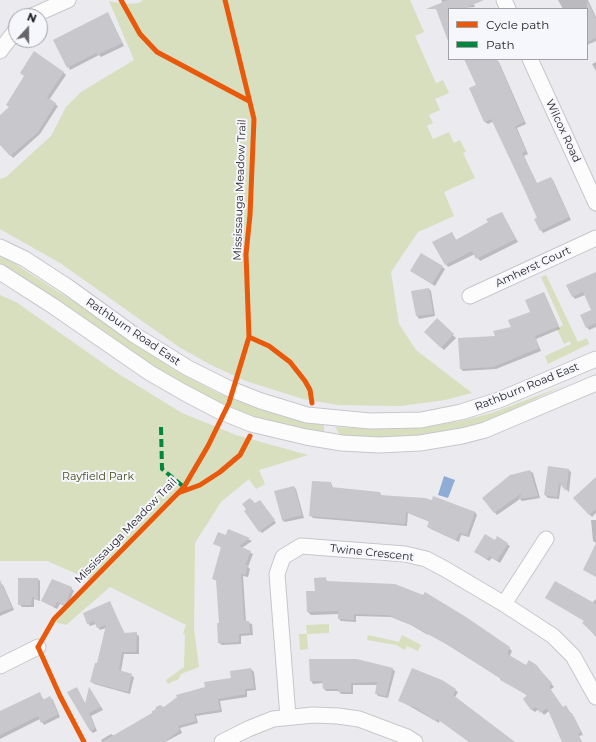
<!DOCTYPE html>
<html>
<head>
<meta charset="utf-8">
<style>
  body { margin:0 }
  #map { position:relative; width:596px; height:742px; overflow:hidden; background:#eaeaef; font-family:Montserrat,sans-serif }
  canvas { display:block }
  .legend { position:absolute; left:448px; top:8px; width:140px; height:52px; box-sizing:border-box; background:#f6f6fd; border:1px solid #a0a0a5; margin:0; padding:5px 7px; list-style:none; font-size:12px; color:#1f1f21 }
  .legend li { display:flex; align-items:center; gap:8px; height:20px }
  .legend b { width:20px; border:1px solid #a0a0a5 }
  .north { position:absolute; left:8px; top:8px; width:40px; height:40px; box-sizing:border-box; background:#f6f6fd; border:1px solid #a0a0a5; border-radius:50%; rotate:21deg; font-size:11px; font-weight:700; line-height:16px; text-align:center; color:#1f1f21 }
  .north::after { content:''; display:block; margin:auto; width:14px; height:18px; background:#666669; clip-path:polygon(50% 0,100% 100%,50% 72%,0 100%) }
</style>
</head>
<body>
<div id="map">
<canvas width="596" height="742"></canvas>
<ul class="legend">
<li><b style="height:5px;background:#e8590c"></b>Cycle path</li>
<li><b style="height:5px;background:#00873e"></b>Path</li>
</ul>
<div class="north">N</div>
</div>
<script>
const ctx = document.querySelector('canvas').getContext('2d');
ctx.lineJoin = 'round';
function fill(path, color) { ctx.fillStyle = color; ctx.fill(path, 'evenodd'); }
const toPath = rows => new Path2D(rows.map(r => 'M' + r).join(''));
function stroke(path, color, width, dash) { ctx.strokeStyle = color; ctx.lineWidth = width; ctx.lineCap = dash ? 'butt' : 'round'; ctx.setLineDash(dash || []); ctx.stroke(path); }
function write(font, color, halo, rows, align = 'center') {
  ctx.font = font + ' Montserrat,sans-serif'; ctx.lineWidth = 4; ctx.setLineDash([]); ctx.textBaseline = 'middle'; ctx.strokeStyle = halo; ctx.fillStyle = color; for (const [text, x, y, turn = 0] of rows) {
    ctx.save(); ctx.translate(x, y); ctx.rotate((+turn || 0) * Math.PI / 180); ctx.textAlign = isNaN(turn) ? turn : align; if (halo) ctx.strokeText(text, 0, 0); ctx.fillText(text, 0, 0); ctx.restore();
  }
}
const green = toPath([
  [143,0,410,0,424,32,415,36,436,83,443,80,449,93,435,99,440,110,429,115,433,123,427,126,433,139,449,132,454,143,460,140,466,152,463,153,475,178,444,192,454,216,418,232,391,272,399,324,416,350,472,393,445,400,400,406,338,405,303,399,246,381,211,365,179,347,60,263,0,229,0,179,6,177,51,136,66,107,81,92,134,60,109,1,125,4,139,3],
  [0,257,9,260,99,318,174,370,218,393,238,401,275,414,324,424,324,434,286,427,232,409,171,380,0,267],
  [546,275,578,342,587,338,589,344,548,364,545,356,571,344,570,341,564,344,557,329,563,325,541,277],
  [0,295,16,302,117,373,182,413,236,435,308,455,259,470,265,484,256,489,249,479,221,502,195,543,194,629,199,667,181,674,178,680,173,681,168,684,166,680,184,667,185,634,183,633,186,625,110,587,66,625,55,622,91,580,47,561,0,561],
  [563,386,495,418,464,428,424,436,384,439,341,436,335,427,385,429,426,427,461,421,492,413],
  [329,624,329,633,307,634,308,649,300,650,299,634,307,634,306,625],
  [368,635,399,642,402,635,421,645,418,651,407,646,405,650,396,645,367,640]
]);
const water = toPath([
  [444,476,455,480,448,498,438,495]
]);
const shadow = toPath([
  [441,0,471,0,475,7,449,9,449,41,436,6,443,3],
  [558,0,588,0,596,17,596,41,587,45,587,9,563,9],
  [108,13,124,46,101,57,99,55,70,70,54,40],
  [465,59,495,59,499,62,526,124,517,128,528,154,524,156,537,184,550,178,553,180,571,220,543,233,541,230,538,218,494,121,488,124,485,122,470,89,477,86],
  [596,62,596,71,592,64],
  [63,72,66,75,49,100,58,106,40,134,13,158,0,143,0,116,10,108],
  [502,213,518,242,480,261,475,254,448,267,446,264,452,233,456,240,489,223],
  [442,267,445,269,435,286,414,273],
  [596,274,596,327,589,330,587,327,592,311,585,295,575,299,573,296],
  [429,289,431,291,435,316,419,319,417,316,413,291],
  [544,293,560,329,536,339,541,351,496,369,463,371,460,368,496,337,532,313],
  [437,320,456,338,444,350,425,332],
  [569,470,571,472,569,492,561,484,559,499,548,498,545,495],
  [530,471,533,473,540,498,522,501,520,499,497,515,483,498],
  [596,478,596,513,592,517,574,498],
  [331,483,333,488,380,493,382,496,432,502,434,497,475,512,477,515,469,537,461,535,459,542,431,529,428,526,430,522,408,513,407,526,313,518,310,515],
  [294,487,296,489,304,518,285,522,282,520],
  [255,504,262,504,276,523,262,533,260,531],
  [591,520,596,520,596,543,593,541],
  [228,530,252,541,242,548,253,554,248,567,250,569,248,577,243,576,246,622,252,624,253,635,241,636,241,644,222,645,219,643,220,624,217,581,213,579,222,548,214,543,226,536],
  [498,538,510,546,500,563,492,558,489,561,475,552,495,542],
  [325,578,328,582,509,648,512,651,510,656,527,666,537,666,554,687,550,690,563,708,566,707,574,717,583,735,579,736,582,742,569,742,549,711,544,715,539,709,535,712,532,710,524,699,528,696,429,633,428,635,411,625,391,617,356,616,356,622,341,621,339,619,339,614,311,615,308,612,307,592,316,592],
  [38,579,40,581,40,601,34,599,34,607,22,607,19,604],
  [0,583,3,585,14,610,0,616],
  [71,588,74,591,67,607,60,604,57,609,42,601],
  [546,598,592,603,596,599,596,637,584,623,585,621],
  [109,602,125,634,136,634,139,636,139,654,124,654,121,671,134,677,130,694,94,684,92,682,98,665,106,628,100,630,96,624,90,626,88,623],
  [251,669,254,672,256,690,247,691,247,697,220,701,222,712,196,716,198,723,180,728,182,733,165,742,102,742,101,740,111,734,114,736,164,708],
  [392,669,395,671,388,698,378,696,376,693,378,685,353,685,353,694,341,694,339,691,326,691,324,689,323,683,313,684,311,681],
  [441,680,458,692,455,697,514,742,469,742,440,720,439,723,399,700],
  [77,688,86,705,90,689,103,710,91,716,97,731,93,733,90,730],
  [40,694,44,700,50,697,53,700,60,717,44,725,40,719,0,739,0,712]
]);
const building = toPath([
  [448,0,484,0,463,9,449,9,448,41,436,9,426,9],
  [587,0,596,19,596,38,587,42],
  [108,12,122,43,97,55,96,53,67,68,53,40],
  [34,51,64,72,47,97,56,103,38,132,10,156,0,145,0,115,9,107,6,105,24,76,20,73],
  [464,59,497,59,524,122,515,126,526,151,522,153,537,183,551,177,569,217,540,231,534,219,537,218,524,189,491,119,484,122,469,88,476,85],
  [502,212,516,239,476,259,472,251,445,265,432,242,452,232,456,240,488,222,486,219],
  [421,253,443,266,432,284,410,271],
  [596,272,596,323,586,328,580,315,591,310,583,292,572,297,566,285],
  [429,288,433,314,416,316,411,291],
  [544,292,559,326,535,336,539,348,493,367,460,369,458,338,495,336,493,331,511,327,508,320,530,312,525,300],
  [437,318,454,334,441,348,424,332],
  [548,466,569,469,566,491,559,483,557,497,544,495],
  [530,470,538,496,518,499,522,493,494,513,482,498,510,475],
  [596,477,596,509,589,515,573,498],
  [312,481,331,482,331,487,380,492,380,495,425,498,432,500,433,496,475,512,467,535,459,533,456,540,427,527,429,521,406,512,405,524,309,516],
  [294,486,302,515,282,520,274,491],
  [250,498,255,503,260,500,275,520,259,532,244,511,246,509,242,504],
  [228,529,250,538,239,546,251,551,245,565,248,565,245,575,241,574,244,621,249,621,250,633,239,634,239,642,218,643,217,623,219,623,216,580,212,579,221,547,213,544,218,532,226,535],
  [485,534,495,540,497,536,508,543,497,561,489,556,487,559,474,552],
  [596,543,596,577,583,570],
  [326,577,326,581,395,584,423,595,425,592,466,617,510,647,507,654,526,665,529,660,538,666,537,667,552,683,549,687,563,707,566,705,570,713,572,713,581,732,578,734,581,742,562,742,547,708,540,713,536,707,531,710,523,699,527,695,500,680,500,678,453,648,408,623,388,615,354,614,354,620,338,619,338,611,307,612,306,591,315,591,314,578],
  [18,578,38,578,38,600,32,597,31,605,18,605],
  [52,579,72,587,65,605,57,602,54,607,41,601],
  [0,580,12,608,0,612],
  [555,581,596,604,596,636,582,623,584,621,545,598],
  [110,601,124,633,137,632,136,652,122,652,119,670,132,674,128,692,90,682,95,663,97,663,106,625,97,628,94,621,87,624,83,613],
  [309,659,357,659,393,668,386,696,375,694,377,682,351,683,351,692,338,692,338,689,323,689,322,681,310,681],
  [251,668,254,688,245,689,245,694,218,699,220,710,194,714,196,721,178,726,180,730,164,742,102,742,152,713,152,711,155,710,156,707,160,705,164,707,177,697,176,695,205,687,204,682,231,678,230,671],
  [412,668,442,680,456,689,453,695,515,742,469,742,437,719,436,721,416,708,398,701],
  [77,687,85,704,89,687,101,707,89,713,95,728,90,731,67,692],
  [40,692,43,700,50,696,58,714,41,723,38,716,0,735,0,711]
]);
const minor = toPath([
  [504,0,508,9],
  [32,16,68,0],
  [0,51,16,30],
  [530,59,596,203],
  [0,247,25,259,68,287,133,334,188,368,228,388,261,401,307,415,370,421,421,420,461,412,499,400,596,359],
  [0,272,53,306,150,373,183,392,219,411,251,424,306,437,342,443,379,445,420,443,462,436,485,430,596,383],
  [470,296,596,238],
  [504,604,546,539],
  [0,666,38,647],
  [288,717,277,574,283,557,301,546,405,554,426,559,445,569,504,604,553,636,573,656,596,697],
  [222,742,248,729,273,719,313,715,338,716,359,719,407,737,415,742]
]);
const quiet = toPath([
  [161,427,162,469,184,487]
]);
const cycleway = toPath([
  [121,0,140,34,157,52,249,101],
  [249,337,269,346,290,362,305,381,310,390,312,403],
  [178,493,200,485,220,472,240,455,250,436],
  [38,647,54,619,184,487,208,446,229,403,249,337,246,254,250,215,254,119,225,0],
  [38,647,60,696,84,742]
]);
const streetNames = [
  ["Wilcox Road",563,131,65],
  ["Mississauga Meadow Trail",240,190,-88],
  ["Amherst Court",533,267,-25],
  ["Rathburn Road East",133,332,34],
  ["Rathburn Road East",527,387,-22],
  ["Mississauga Meadow Trail",126,531,-46],
  ["Twine Crescent",372,553,6]
];
const parkNames = [
  ["Rayfield Park",98,477]
];
fill(green, '#d8dfbe');
fill(water, '#8eacd4');
fill(shadow, '#0003');
fill(building, '#c8c8cc');
stroke(minor, '#c7c7cb', 17);
stroke(minor, '#fcfcfd', 15);
stroke(quiet, '#00873e', 4, [8, 4]);
stroke(cycleway, '#e8590c', 5);
write('11px', '#1f1f21', '#f6f6fd', streetNames);
write('11px', '#474e18', '#f6f6fd', parkNames);
</script>
</body>
</html>
